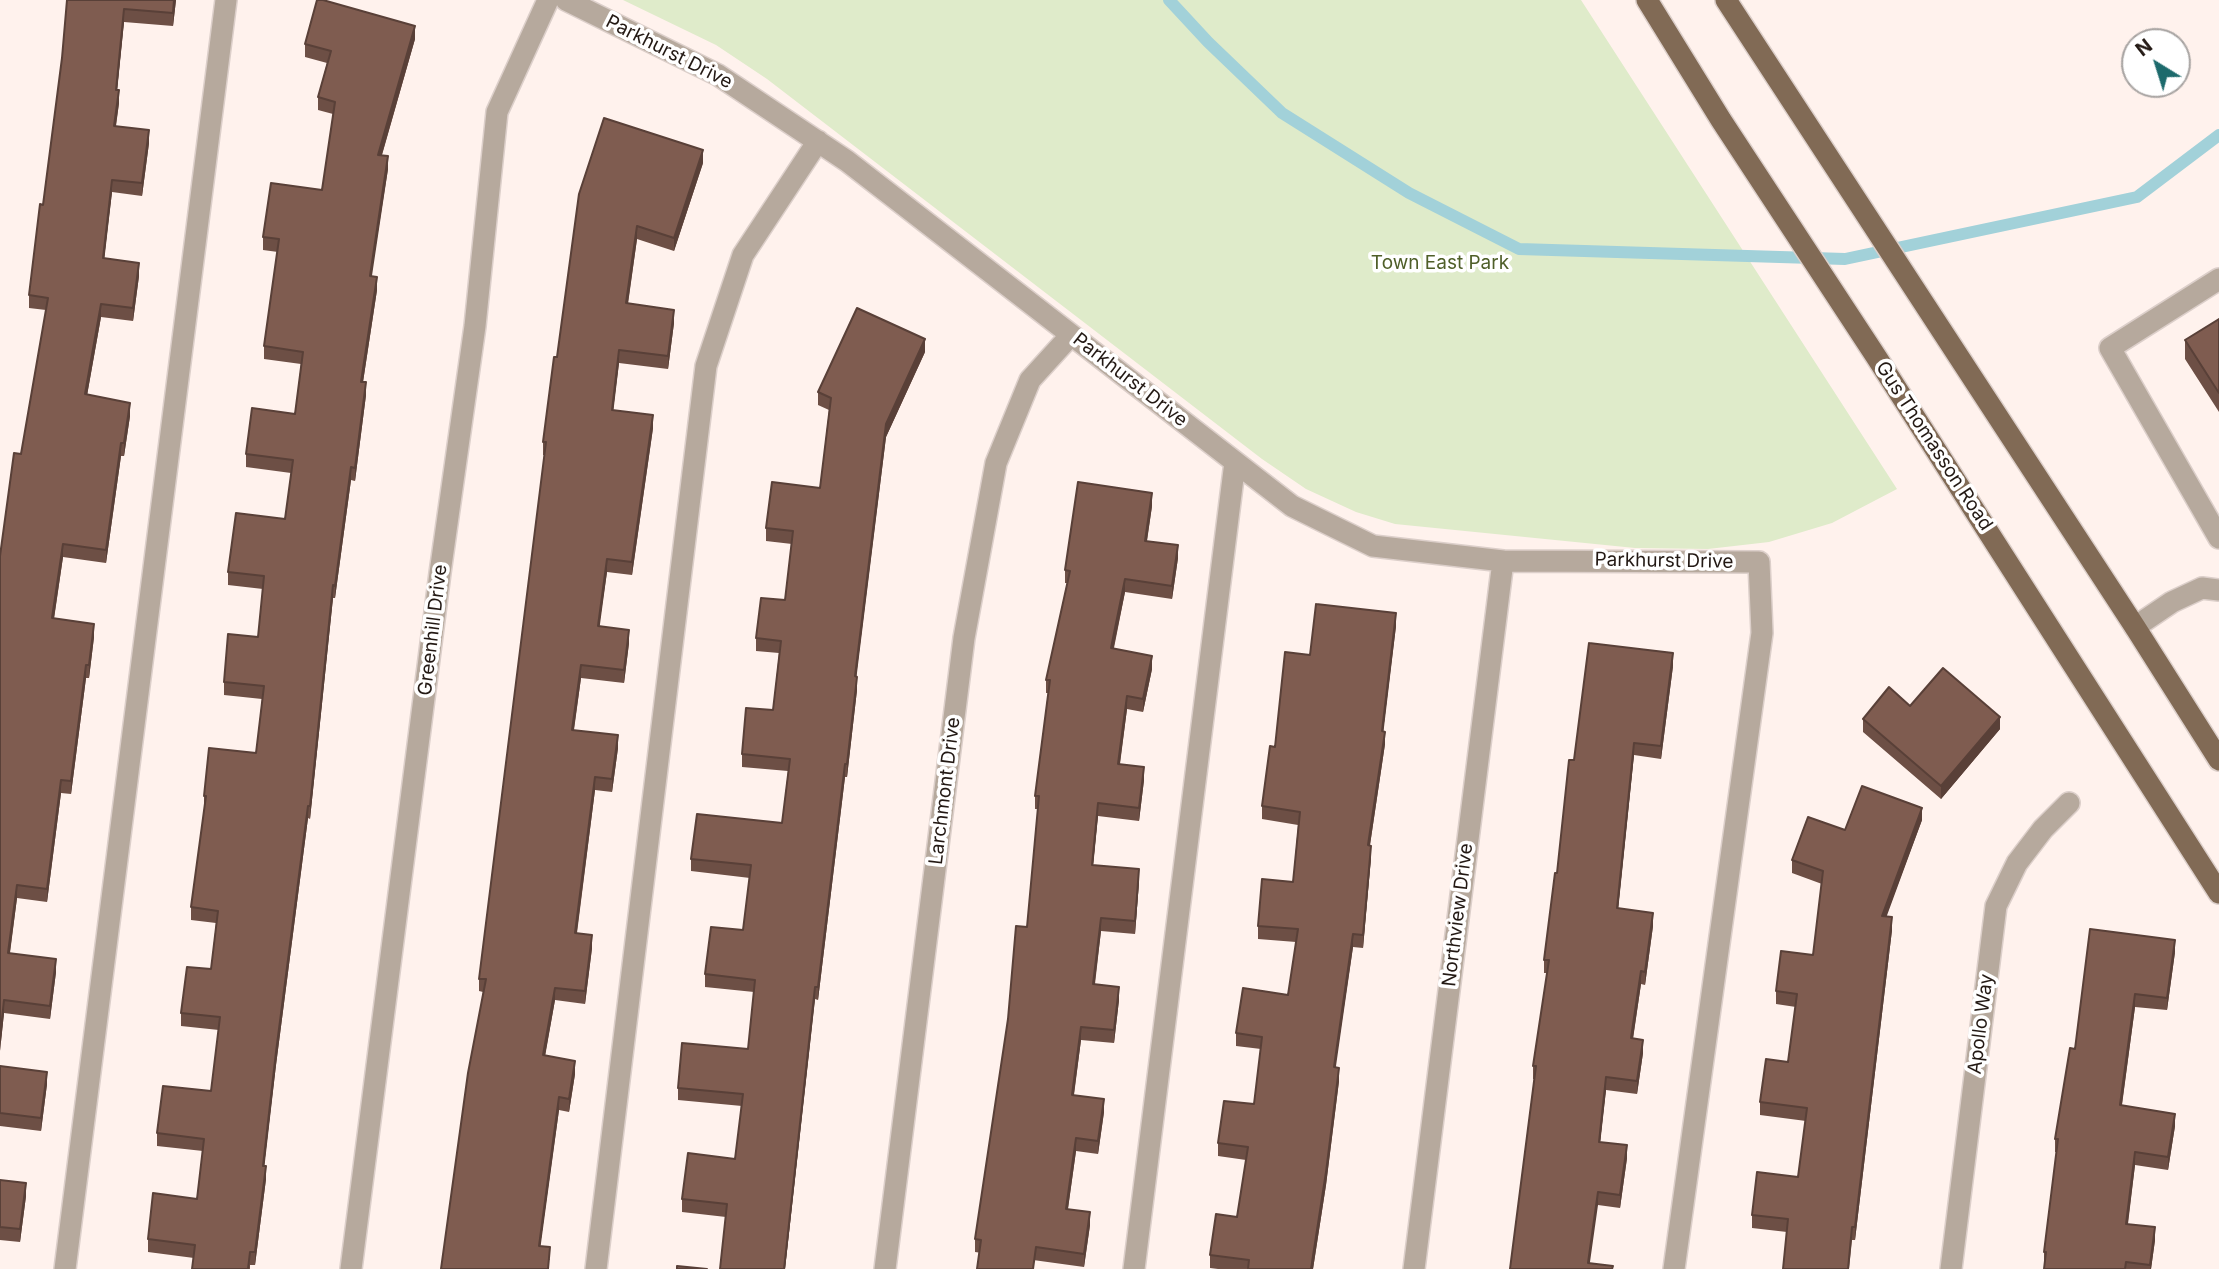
<!DOCTYPE html>
<html>
<head>
<meta charset="utf-8">
<style>
  body { margin:0 }
  #map { position:relative; width:2219px; height:1269px; overflow:hidden; background:#fff2ed; font-family:Inter,sans-serif }
  canvas { display:block }
  .north { position:absolute; left:2121px; top:28px; width:70px; height:70px; box-sizing:border-box; background:#fff; border:2px solid #a7a3a1; border-radius:50%; rotate:322deg; font-size:19px; font-weight:700; line-height:28px; text-align:center; color:#231914 }
  .north::after { content:''; display:block; margin:auto; width:24px; height:32px; background:#1d6a6c; clip-path:polygon(50% 0,100% 100%,50% 72%,0 100%) }
</style>
</head>
<body>
<div id="map">
<canvas width="2219" height="1269"></canvas>
<div class="north">N</div>
</div>
<script>
const ctx = document.querySelector('canvas').getContext('2d');
ctx.lineJoin = 'round';
function fill(path, color) { ctx.fillStyle = color; ctx.fill(path, 'evenodd'); }
const toPath = rows => new Path2D(rows.map(r => 'M' + r).join(''));
function stroke(path, color, width, dash) { ctx.strokeStyle = color; ctx.lineWidth = width; ctx.lineCap = dash ? 'butt' : 'round'; ctx.setLineDash(dash || []); ctx.stroke(path); }
function write(font, color, halo, rows, align = 'center') {
  ctx.font = font + ' Inter,sans-serif'; ctx.lineWidth = 7; ctx.setLineDash([]); ctx.textBaseline = 'middle'; ctx.strokeStyle = halo; ctx.fillStyle = color; for (const [text, x, y, turn = 0] of rows) {
    ctx.save(); ctx.translate(x, y); ctx.rotate((+turn || 0) * Math.PI / 180); ctx.textAlign = isNaN(turn) ? turn : align; if (halo) ctx.strokeText(text, 0, 0); ctx.fillText(text, 0, 0); ctx.restore();
  }
}
const green = toPath([
  [623,0,1581,0,1897,489,1832,523,1769,542,1708,549,1635,548,1395,524,1356,512,1306,489,1262,459,767,79,716,45]
]);
const stream = toPath([
  [1169,0,1208,42,1282,113,1409,193,1519,249,1845,259,2137,197,2219,135]
]);
const minor = toPath([
  [566,0,718,75,847,161,1292,506,1373,546,1503,561,1759,562,1762,633,1674,1269],
  [2219,279,2110,348,2219,538],
  [2135,627,2172,602,2202,588,2219,590],
  [65,1269,226,0],
  [351,1269,440,573,475,326,497,112,548,0],
  [596,1269,706,366,743,255,818,141],
  [885,1269,964,638,996,463,1030,380,1071,335],
  [1134,1269,1235,462],
  [1414,1269,1503,561],
  [1951,1269,1996,906,2017,863,2043,829,2069,803]
]);
const major = toPath([
  [1647,0,1721,120,1877,358,2219,893],
  [1726,0,2135,627,2219,760]
]);
const wall = toPath([
  [67,0,176,0,173,26,124,22,117,90,119,103,116,126,149,143,142,196,112,192,104,259,139,276,133,321,101,317,87,395,130,416,124,456,121,456,106,563,63,557,54,619,94,637,89,678,86,678,71,794,61,793,47,902,17,898,10,953,56,972,50,1019,4,1013,0,1051,21,454,46,310,29,308,29,295,43,205,62,58],
  [415,39,382,155,388,169,371,276,377,290,363,382,366,395,355,481,351,480,335,598,333,598,310,819,308,818,276,1065,264,1166,266,1179,255,1265,250,1265,250,1269,192,1269,194,1258,148,1252,148,1239,197,1199,203,1151,157,1146,157,1133,211,1091,219,1030,181,1026,181,1013,211,969,216,923,191,920,191,907,204,809,204,796,256,753,262,699,224,695,224,682,258,637,263,589,228,585,228,572,285,519,291,473,246,467,246,454,295,414,301,364,264,359,264,346,278,252,263,250,263,237,322,190,333,114,318,110,318,97,327,63,305,57,305,44],
  [703,163,674,251,637,239,628,304,674,323,668,369,619,363,613,410,653,428,632,575,607,572,599,626,629,643,624,683,581,678,574,730,618,748,612,792,595,790,577,933,592,948,585,1004,555,1000,545,1055,575,1074,569,1112,559,1110,540,1246,550,1260,441,1269,483,992,479,991,479,979,545,455,543,455,543,442,557,357,579,194],
  [2219,319,2219,412,2185,359,2185,340],
  [925,352,886,437,856,677,857,690,847,777,845,777,818,1000,815,999,785,1269,720,1269,726,1217,682,1212,682,1199,735,1159,742,1106,678,1100,678,1088,748,1049,754,992,705,987,705,974,743,930,750,878,691,871,691,859,782,823,788,771,742,767,742,754,773,710,779,653,756,651,756,638,785,600,792,544,766,541,766,528,820,488,829,410,818,405,818,392],
  [1152,506,1147,541,1178,558,1172,599,1125,592,1114,648,1152,669,1143,712,1127,709,1120,764,1144,780,1139,821,1098,816,1093,865,1139,882,1135,934,1101,931,1095,984,1119,1000,1114,1043,1081,1040,1074,1095,1104,1112,1098,1154,1076,1151,1068,1209,1090,1225,1084,1267,975,1252,975,1239,1027,927,1038,809,1035,809,1035,796,1048,693,1046,693,1046,680,1067,583,1065,583,1065,570],
  [1396,626,1383,731,1385,744,1370,845,1371,858,1363,948,1353,947,1335,1067,1339,1081,1326,1185,1313,1269,1218,1269,1210,1268,1210,1255,1237,1217,1246,1160,1218,1156,1218,1143,1254,1104,1261,1049,1236,1046,1236,1033,1288,995,1296,942,1258,939,1258,926,1293,882,1298,825,1262,819,1262,806,1275,747,1310,655],
  [1673,666,1661,759,1634,755,1618,909,1653,926,1645,985,1641,984,1633,1039,1643,1053,1637,1094,1606,1090,1600,1142,1627,1158,1620,1208,1598,1205,1510,1269,1534,1079,1533,1079,1533,1066,1547,973,1544,973,1544,960,1574,760],
  [1910,706,2000,729,1941,799,1863,732,1863,719],
  [1922,820,1886,916,1892,930,1855,1240,1852,1240,1849,1269,1783,1269,1787,1232,1752,1228,1752,1215,1798,1177,1806,1121,1760,1115,1760,1102,1788,1062,1796,1007,1776,1004,1776,991,1813,955,1822,884,1792,873,1792,860,1845,830],
  [2175,952,2167,1010,2135,1007,2122,1105,2175,1126,2168,1170,2135,1165,2128,1224,2155,1240,2151,1269,2044,1269,2044,1252,2057,1152,2055,1152,2055,1139,2075,1049],
  [0,1066,47,1084,41,1131,0,1126],
  [0,1180,26,1196,20,1242,0,1240]
]);
const shadedWall = toPath([
  [174,0,176,0,173,26,173,13],
  [124,9,124,22,116,102,116,90],
  [415,26,415,39,378,168,378,155],
  [119,90,119,103,114,138,114,126],
  [149,130,149,143,142,196,142,183],
  [703,150,703,163,674,251,674,238],
  [388,156,388,169,370,289,370,276],
  [112,180,112,192,103,271,103,258],
  [637,226,637,239,626,316,626,303],
  [139,263,139,276,133,321,133,308],
  [377,277,377,290,361,395,361,382],
  [101,304,101,317,85,407,85,394],
  [674,310,674,323,668,369,668,356],
  [925,339,925,352,886,437,855,689,855,676,886,424],
  [619,350,619,363,612,423,612,410],
  [366,382,366,395,355,481,355,468],
  [130,403,130,416,124,456,124,443],
  [653,415,653,428,632,575,632,562],
  [121,443,121,456,106,563,106,550],
  [351,467,351,480,335,598,335,586],
  [1152,493,1152,506,1145,553,1145,541],
  [63,544,63,557,52,631,52,618],
  [1178,545,1178,558,1172,599,1172,586],
  [607,559,607,572,598,639,598,626],
  [1125,579,1125,592,1111,660,1111,648],
  [333,585,333,598,310,819,310,806],
  [1396,613,1396,626,1382,744,1382,731],
  [94,624,94,637,89,678,89,665],
  [629,630,629,643,624,683,624,670],
  [1673,653,1673,666,1661,759,1661,746],
  [1152,656,1152,669,1143,712,1143,699],
  [86,665,86,678,71,794,71,781],
  [581,665,581,678,572,742,572,730],
  [857,677,857,690,847,777,847,764],
  [1127,696,1127,709,1118,777,1118,764],
  [2000,717,2000,729,1941,799,1941,786],
  [1385,732,1385,744,1368,858,1368,845],
  [618,735,618,748,612,792,612,779],
  [1634,743,1634,755,1617,921,1617,908],
  [845,764,845,777,818,1000,818,987],
  [1144,767,1144,780,1139,821,1139,808],
  [595,777,595,790,575,946,575,933],
  [61,780,61,793,47,902,47,889],
  [1098,803,1098,816,1092,878,1092,865],
  [308,806,308,818,276,1065,263,1179,263,1166,276,1052],
  [1922,808,1922,820,1882,929,1882,916],
  [1371,846,1371,858,1363,948,1363,935],
  [1139,869,1139,882,1135,934,1135,921],
  [17,885,17,898,8,966,8,953],
  [1653,913,1653,926,1645,985,1645,972],
  [1892,917,1892,930,1855,1240,1855,1227],
  [1101,918,1101,931,1093,997,1093,984],
  [1353,934,1353,947,1334,1080,1334,1067],
  [592,935,592,948,585,1004,585,991],
  [2175,940,2175,952,2167,1010,2167,998],
  [56,959,56,972,50,1019,50,1006],
  [1641,971,1641,984,1631,1051,1631,1038],
  [815,987,815,999,785,1269,784,1269],
  [1119,987,1119,1000,1114,1043,1114,1030],
  [555,988,555,1000,543,1068,543,1055],
  [2135,994,2135,1007,2120,1118,2120,1105],
  [4,1000,4,1013,0,1051,0,1038],
  [1081,1027,1081,1040,1072,1108,1072,1095],
  [1643,1040,1643,1053,1637,1094,1637,1081],
  [575,1061,575,1074,569,1112,569,1099],
  [1339,1068,1339,1081,1326,1185,1313,1269,1311,1269],
  [47,1072,47,1084,41,1131,41,1118],
  [1606,1077,1606,1090,1599,1154,1599,1142],
  [559,1097,559,1110,539,1258,539,1246],
  [1104,1099,1104,1112,1098,1154,1098,1141],
  [2175,1114,2175,1126,2168,1170,2168,1157],
  [1076,1138,1076,1151,1066,1222,1066,1209],
  [1627,1145,1627,1158,1620,1208,1620,1195],
  [2135,1152,2135,1165,2126,1237,2126,1224],
  [266,1166,266,1179,255,1265,255,1252],
  [26,1183,26,1196,20,1242,20,1229],
  [1598,1192,1598,1205,1589,1269,1588,1263],
  [1090,1212,1090,1225,1084,1267,1084,1254],
  [2155,1227,2155,1240,2151,1269,2150,1269]
]);
const building = toPath([
  [67,0,174,0,173,13,124,9,116,90,119,90,114,126,149,130,142,183,112,180,103,258,139,263,133,308,101,304,85,394,130,403,124,443,121,443,106,550,63,544,52,618,94,624,89,665,86,665,71,781,61,780,47,889,17,885,8,953,56,959,50,1006,4,1000,0,1038,0,556,14,453,21,454,48,298,29,295,40,204,43,205,62,58,67,0],
  [317,0,323,0,415,26,378,155,388,156,370,276,377,277,361,382,366,382,355,468,351,467,335,586,333,585,310,806,308,806,276,1052,263,1166,266,1166,255,1252,250,1252,248,1269,192,1269,195,1245,148,1239,153,1193,197,1199,204,1139,157,1133,163,1086,211,1091,220,1017,181,1013,187,967,211,969,218,911,191,907,206,796,204,796,209,748,256,753,264,686,224,682,228,634,258,637,264,576,228,572,236,513,285,519,293,460,246,454,252,408,295,414,303,352,264,346,279,239,263,237,271,183,322,190,335,102,318,97,331,51,305,44,317,0],
  [604,118,703,150,674,238,637,226,626,303,674,310,668,356,619,350,612,410,653,415,632,562,607,559,598,626,629,630,624,670,581,665,572,730,618,735,612,779,595,777,575,933,592,935,585,991,555,988,543,1055,575,1061,569,1099,559,1097,539,1246,550,1247,548,1269,441,1269,468,1073,486,979,479,979,546,442,543,442,554,357,557,357,579,194,604,118],
  [857,308,925,339,886,424,855,676,857,677,847,764,845,764,818,987,815,987,784,1269,720,1269,727,1204,682,1199,688,1153,735,1159,743,1094,678,1088,682,1043,748,1049,755,980,705,974,711,927,743,930,751,865,691,859,697,814,782,823,790,759,742,754,746,708,773,710,781,641,756,638,761,598,785,600,793,531,766,528,772,482,820,488,831,398,818,392,857,308],
  [2219,319,2219,393,2185,340,2219,319],
  [1078,482,1152,493,1145,541,1178,545,1172,586,1125,579,1111,648,1152,656,1143,699,1127,696,1118,764,1144,767,1139,808,1098,803,1092,865,1139,869,1135,921,1101,918,1093,984,1119,987,1114,1030,1081,1027,1072,1095,1104,1099,1098,1141,1076,1138,1066,1209,1090,1212,1084,1254,1036,1247,1033,1269,977,1269,981,1240,975,1239,1008,1019,1016,926,1027,927,1039,796,1035,796,1050,680,1046,680,1070,571,1065,570,1078,482],
  [1316,604,1396,613,1382,731,1385,732,1368,845,1371,846,1363,935,1353,934,1334,1067,1339,1068,1326,1172,1311,1269,1248,1269,1249,1260,1210,1255,1216,1214,1237,1217,1248,1147,1218,1143,1224,1101,1254,1104,1262,1037,1236,1033,1243,988,1288,995,1298,929,1258,926,1262,879,1293,882,1300,812,1262,806,1270,746,1275,747,1285,652,1310,655,1316,604],
  [1589,643,1673,653,1661,746,1634,743,1617,908,1653,913,1645,972,1641,971,1631,1038,1643,1040,1637,1081,1606,1077,1599,1142,1627,1145,1620,1195,1598,1192,1588,1263,1613,1266,1612,1269,1510,1269,1536,1066,1533,1066,1549,960,1544,960,1555,873,1557,873,1569,760,1574,760,1589,643],
  [1943,668,2000,717,1941,786,1863,719,1889,687,1910,706,1943,668],
  [1862,786,1922,808,1882,916,1892,917,1855,1227,1852,1227,1848,1269,1783,1269,1788,1219,1752,1215,1757,1172,1798,1177,1807,1108,1760,1102,1766,1059,1788,1062,1797,994,1776,991,1781,951,1813,955,1823,871,1792,860,1808,817,1845,830,1862,786],
  [2090,929,2175,940,2167,998,2135,994,2120,1105,2175,1114,2168,1157,2135,1152,2126,1224,2155,1227,2150,1265,2126,1262,2125,1269,2044,1269,2046,1252,2044,1252,2058,1139,2055,1139,2070,1048,2075,1049,2090,929],
  [0,1066,47,1072,41,1118,0,1113,0,1066],
  [0,1180,26,1183,20,1229,0,1227,0,1180],
  [677,1266,707,1269,677,1269,677,1266]
]);
const streetNames = [
  ["Parkhurst Drive",669,52,27],
  ["Parkhurst Drive",1130,380,38],
  ["Gus Thomasson Road",1934,446,57],
  ["Parkhurst Drive",1664,561,1],
  ["Greenhill Drive",433,630,-83],
  ["Larchmont Drive",945,791,-83],
  ["Northview Drive",1458,915,-83],
  ["Apollo Way",1981,1024,-83]
];
const parkNames = [
  ["Town East Park",1440,263]
];
fill(green, '#dfebca');
stroke(stream, '#a2d1d9', 12);
stroke(minor, '#dccfca', 24);
stroke(major, '#dccfca', 24);
stroke(minor, '#b6a99d', 21);
stroke(major, '#816a55', 21);
fill(wall, '#6d4f45');
fill(shadedWall, '#594038');
fill(building, '#7f5c50');
stroke(building, '#594038', 2);
write('19px', '#231914', '#fff', streetNames);
write('19px', '#4f5f29', '#fff', parkNames);
</script>
</body>
</html>
